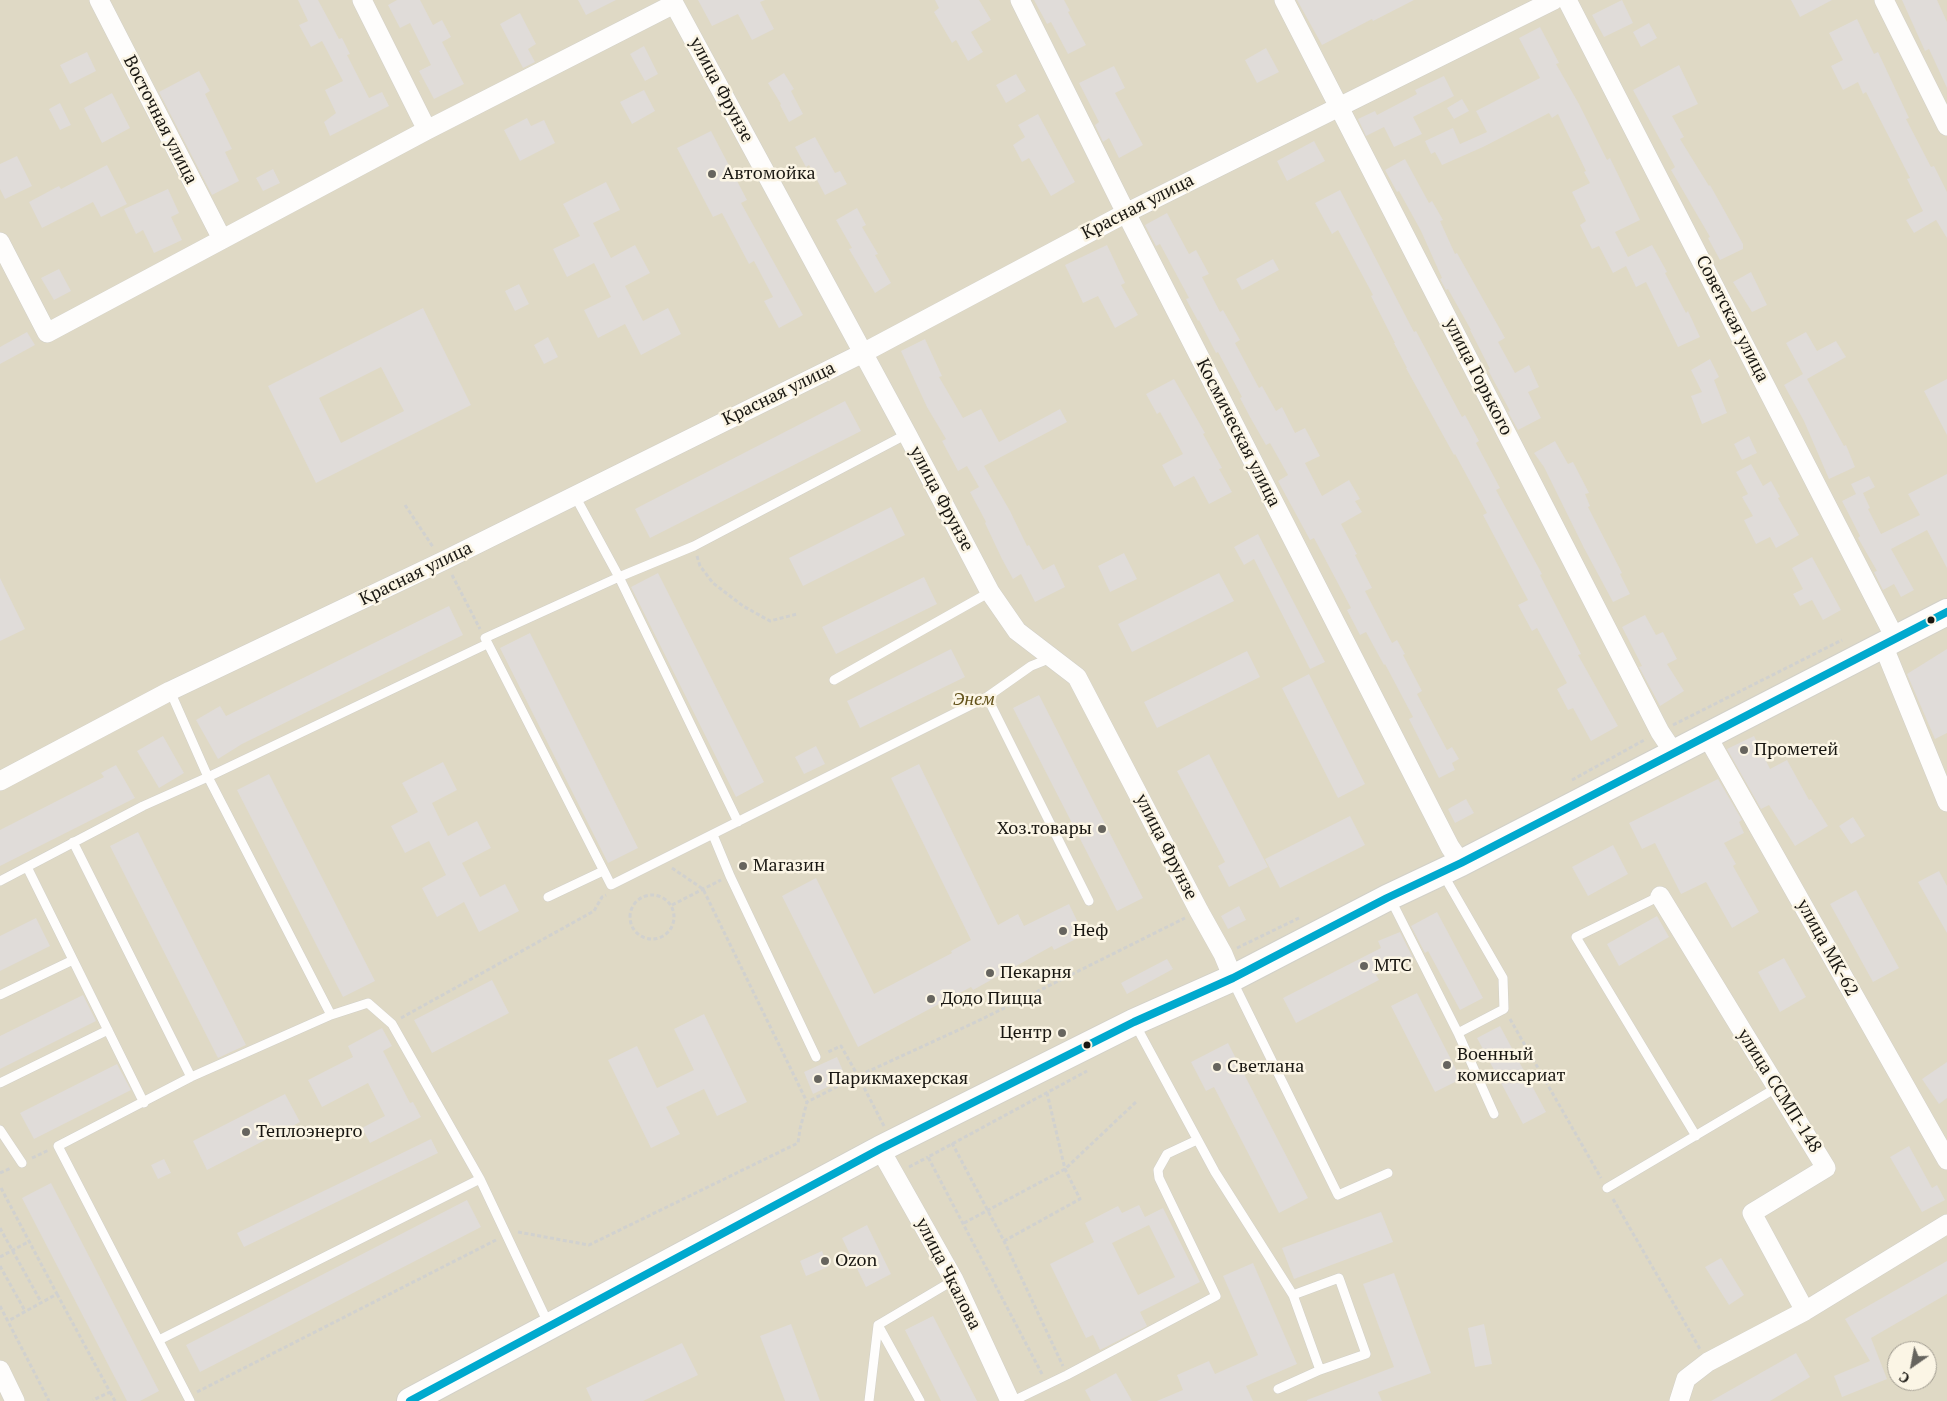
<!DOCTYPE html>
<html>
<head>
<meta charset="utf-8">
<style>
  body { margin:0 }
  #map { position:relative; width:1947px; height:1401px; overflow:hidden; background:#f6f3ea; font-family:"PT Serif",serif }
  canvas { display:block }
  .north { position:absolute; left:1887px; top:1341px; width:50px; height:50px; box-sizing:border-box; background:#fbf5e5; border:1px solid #a19c91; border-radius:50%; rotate:213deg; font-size:14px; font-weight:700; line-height:20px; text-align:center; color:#191712 }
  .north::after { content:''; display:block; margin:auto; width:18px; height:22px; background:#66645e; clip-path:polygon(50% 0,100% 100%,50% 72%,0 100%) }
</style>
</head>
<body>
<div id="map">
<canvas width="1947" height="1401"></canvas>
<div class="north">С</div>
</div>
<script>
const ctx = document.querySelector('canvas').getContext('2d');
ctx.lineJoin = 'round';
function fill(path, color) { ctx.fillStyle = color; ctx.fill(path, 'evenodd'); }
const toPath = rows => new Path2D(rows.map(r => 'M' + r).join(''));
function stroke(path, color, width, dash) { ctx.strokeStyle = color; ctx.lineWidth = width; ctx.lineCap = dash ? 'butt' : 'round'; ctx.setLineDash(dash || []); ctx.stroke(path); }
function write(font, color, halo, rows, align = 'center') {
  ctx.font = font + ' "PT Serif",serif'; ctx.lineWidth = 5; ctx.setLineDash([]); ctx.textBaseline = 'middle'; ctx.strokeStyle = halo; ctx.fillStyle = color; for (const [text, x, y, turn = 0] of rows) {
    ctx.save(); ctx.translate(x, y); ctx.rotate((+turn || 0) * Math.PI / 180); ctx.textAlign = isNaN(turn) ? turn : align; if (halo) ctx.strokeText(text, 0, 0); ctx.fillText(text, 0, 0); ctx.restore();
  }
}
const green = toPath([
  [0,0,1947,0,1947,1401,0,1401],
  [1897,1351,1927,1351,1927,1381,1897,1381]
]);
const building = toPath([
  [298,0,318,0,339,39,342,38,350,54,347,55,369,98,382,92,389,106,330,136,324,122,336,113,325,90,343,81,322,41,311,47,299,25,308,21],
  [397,0,420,0,433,25,442,20,451,37,442,42,464,84,434,99,419,71,431,65,410,23,400,28,388,5],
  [578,0,616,0,586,15],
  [698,0,765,0,760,2,774,29,752,40,738,14,712,26],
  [935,0,979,0,991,20,971,32,983,52,968,61,956,40,952,43,934,12,939,8],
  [1034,0,1064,0,1070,11,1068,12,1086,45,1068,54,1051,22,1047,24],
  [1297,0,1414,0,1373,21,1372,19,1322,45],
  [1622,0,1633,23,1604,37,1592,15],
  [1791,0,1832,0,1800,17],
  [1902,0,1937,0,1947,22,1947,88,1929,49,1925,51],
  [520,13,536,44,528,49,535,62,523,68,500,24],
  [1857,19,1874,54,1878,52,1909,118,1906,119,1931,167,1934,166,1947,192,1947,238,1936,220,1914,233,1906,220,1923,211,1907,179,1910,178,1866,92,1863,94,1858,82,1843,90,1831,66,1843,60,1829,33],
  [1649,23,1657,38,1641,47,1633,32],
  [1540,27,1559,63,1556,64,1579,104,1607,160,1610,158,1640,220,1615,232,1628,257,1652,245,1667,272,1665,273,1686,313,1688,311,1700,337,1678,347,1646,282,1636,287,1626,266,1613,273,1599,246,1592,249,1580,225,1586,221,1572,192,1590,183,1584,172,1586,171,1558,114,1552,118,1549,113,1483,147,1442,165,1435,152,1431,154,1425,141,1453,128,1460,144,1487,132,1476,111,1540,78,1519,38],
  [644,46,658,74,645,81,630,54],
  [1266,48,1279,72,1257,83,1245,60],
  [87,52,96,71,70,84,60,65],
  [1679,65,1698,104,1672,116,1684,137,1680,139,1709,186,1710,185,1743,244,1743,249,1720,260,1708,238,1710,237,1671,170,1675,167,1633,90],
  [1114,66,1125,88,1115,93,1143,145,1119,158,1109,138,1103,142,1095,125,1099,122,1079,83],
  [199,71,210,91,205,94,232,149,225,152,239,181,212,195,159,92],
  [784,73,794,89,791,91,803,114,789,122,780,105,781,104,768,83],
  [1016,74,1026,91,1006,103,996,85],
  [1444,76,1454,96,1413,117,1422,134,1394,147,1384,127,1366,136,1358,119,1375,111,1377,115,1417,94,1415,90],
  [644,90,655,111,632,124,620,102],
  [112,93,130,128,102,143,84,108],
  [1462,99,1469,111,1454,119,1447,108],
  [60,103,71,125,60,130,49,109],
  [1038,114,1075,182,1051,196,1029,158,1022,162,1013,145,1025,137,1018,125],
  [527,118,531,126,544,120,555,143,520,161,504,130],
  [711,131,747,200,741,203,803,315,779,328,764,301,773,297,754,261,749,264,722,213,713,217,677,148],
  [815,137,835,173,840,171,847,184,825,195,809,165,806,167,795,147],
  [1314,141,1325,161,1287,181,1277,161],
  [17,156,32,186,5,199,0,189,0,164],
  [1405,159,1429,203,1432,201,1443,220,1440,221,1455,254,1457,253,1505,338,1498,342,1515,373,1529,365,1539,387,1528,392,1541,418,1518,430,1508,412,1510,411,1488,370,1490,369,1470,330,1471,330,1448,289,1446,290,1440,279,1442,278,1421,231,1399,191,1397,192,1385,170],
  [107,165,127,204,101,217,93,202,42,228,29,202,59,186,61,189],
  [273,169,280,183,263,191,256,178],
  [606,182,620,210,593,223,611,258,635,245,650,273,625,286,643,321,668,308,681,334,641,355,625,324,598,338,584,310,611,297,594,263,567,277,553,249,580,236,563,204],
  [168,189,179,213,171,217,182,240,154,253,143,230,136,234,124,209],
  [1340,190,1414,332,1416,331,1462,417,1465,415,1479,441,1476,443,1500,488,1496,490,1542,574,1540,575,1581,654,1578,655,1618,726,1591,741,1573,708,1568,710,1557,689,1567,683,1537,628,1532,631,1518,605,1528,600,1483,515,1487,513,1455,454,1454,455,1406,368,1407,368,1394,343,1395,343,1371,296,1373,295,1338,230,1332,234,1315,203],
  [857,208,866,225,862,227,878,254,875,255,891,283,875,293,849,249,852,248,836,220],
  [1167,213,1189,254,1196,250,1209,274,1202,277,1220,312,1223,310,1240,340,1235,343,1259,388,1262,386,1276,411,1282,407,1295,433,1305,428,1320,456,1305,463,1322,496,1349,480,1360,499,1355,501,1362,512,1341,524,1357,554,1355,555,1372,588,1365,591,1392,643,1397,640,1405,654,1403,655,1422,691,1417,694,1447,750,1452,747,1459,759,1452,763,1455,770,1439,778,1409,719,1413,717,1385,664,1384,665,1366,632,1360,635,1347,610,1351,608,1314,538,1310,540,1278,481,1288,475,1270,443,1266,445,1250,417,1240,398,1242,397,1218,352,1216,353,1199,320,1198,321,1186,299,1189,298,1160,244,1156,246,1145,225],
  [1107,245,1125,283,1121,285,1138,315,1115,328,1098,296,1083,303,1065,265],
  [1273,259,1279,270,1242,290,1236,279],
  [59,269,71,291,54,300,41,278],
  [1751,272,1767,305,1752,312,1733,282],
  [519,284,529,304,515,311,505,291],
  [423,308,471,405,316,483,268,386],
  [381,367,404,411,341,443,319,398],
  [27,332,35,345,0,364,0,347],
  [1806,332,1817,351,1836,341,1846,357,1807,379,1844,446,1846,445,1855,467,1829,479,1804,421,1784,385,1803,374,1786,343],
  [548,337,558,357,544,364,534,345],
  [925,339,942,376,939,377,963,418,981,409,999,442,1060,409,1067,422,984,466,1010,511,1027,546,1029,545,1043,570,1054,564,1065,587,1035,602,1021,574,1013,579,1002,559,985,523,986,522,970,492,979,487,967,466,958,471,942,441,946,439,927,407,901,351],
  [1710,359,1719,377,1714,380,1727,413,1702,424,1691,396,1702,392,1691,370],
  [1174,379,1205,433,1203,434,1222,468,1219,469,1232,492,1209,504,1194,476,1174,487,1162,465,1183,454,1160,412,1157,414,1146,394],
  [1947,379,1947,435,1924,391],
  [845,401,861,431,650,538,635,509],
  [1749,436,1757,453,1742,460,1734,444],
  [1555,441,1568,464,1573,462,1589,493,1585,494,1590,506,1588,507,1622,573,1620,574,1630,594,1613,602,1584,548,1544,467,1534,453],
  [1751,464,1763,486,1771,481,1780,497,1778,498,1799,535,1776,548,1770,537,1756,544,1744,520,1753,516,1742,497,1748,494,1736,472],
  [1947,474,1947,568,1927,530,1891,549,1914,590,1901,597,1894,584,1883,590,1874,572,1877,571,1858,538,1860,536,1842,501,1856,494,1851,484,1869,476,1875,487,1863,493,1870,508,1868,509,1881,534,1920,515,1908,494],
  [891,507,905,535,803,586,789,558],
  [1258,534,1325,662,1310,669,1254,559,1244,565,1234,547],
  [1124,553,1137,579,1110,592,1098,566],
  [1812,557,1841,610,1823,620,1812,600,1800,606,1793,594,1803,589,1792,568],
  [658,573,764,782,736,797,631,587],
  [1219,573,1234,601,1132,652,1118,624],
  [924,577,937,604,836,654,822,627],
  [0,578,25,629,0,641],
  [449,606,463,635,242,744,218,759,196,720,220,706,226,716],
  [1645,615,1656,635,1663,632,1677,659,1667,664,1684,691,1660,706,1639,667,1642,666,1622,627],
  [530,633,638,848,608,863,500,648],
  [951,649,965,677,860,728,847,701],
  [1947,649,1947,733,1935,739,1907,674],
  [1247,651,1260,677,1157,728,1144,702],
  [1309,674,1365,784,1338,798,1282,688],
  [1039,695,1143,898,1117,911,1013,708],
  [163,736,184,773,159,788,137,751],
  [1754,736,1770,769,1787,760,1809,800,1811,799,1828,826,1795,846,1769,805,1761,809,1727,749],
  [816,746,825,764,804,774,795,757],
  [1209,754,1268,867,1229,887,1218,866,1225,862,1177,771],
  [443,762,457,790,432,803,448,836,477,821,491,848,462,863,480,897,505,884,519,911,479,932,464,902,437,917,422,888,446,875,429,841,405,853,391,826,418,812,402,783],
  [919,764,998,925,1018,914,1024,926,1069,904,1084,935,1054,950,1052,946,973,990,971,987,858,1047,782,896,816,878,874,994,952,953,951,951,971,940,891,778],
  [116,765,135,798,0,866,0,830,104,777,101,773],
  [269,774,375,981,343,997,237,790],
  [1718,779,1742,820,1739,822,1744,833,1724,843,1736,864,1733,866,1759,912,1732,928,1706,882,1681,894,1655,843,1642,849,1629,823],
  [1466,799,1474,813,1455,823,1448,809],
  [1350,816,1365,845,1280,888,1265,859],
  [1853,817,1865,836,1851,844,1839,826],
  [138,832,246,1045,218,1058,110,846],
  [1613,845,1628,874,1588,896,1572,867],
  [1939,871,1947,886,1947,933,1918,882],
  [1856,890,1899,968,1873,982,1830,904],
  [1239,906,1246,920,1228,929,1221,916],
  [1437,912,1483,998,1460,1010,1428,951,1425,953,1411,926],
  [1657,916,1669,937,1619,966,1607,944],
  [36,918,50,946,0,971,0,936],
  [1400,932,1413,958,1376,975,1379,980,1296,1023,1283,998,1381,948,1378,941],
  [1784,958,1806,997,1780,1012,1758,972],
  [1167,959,1173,969,1127,994,1121,983],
  [492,980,509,1013,432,1053,414,1020],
  [1417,993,1461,1079,1435,1092,1391,1006],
  [83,995,96,1021,0,1069,0,1036],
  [704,1014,747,1102,717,1116,704,1089,666,1107,680,1134,651,1148,608,1060,637,1046,657,1088,694,1070,674,1029],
  [1500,1026,1546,1112,1523,1124,1477,1038],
  [382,1028,392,1046,383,1051,410,1103,413,1102,421,1117,370,1143,362,1128,385,1116,368,1083,322,1107,308,1080,353,1057,348,1046],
  [1228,1043,1308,1198,1279,1213,1214,1087,1206,1091,1191,1062],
  [837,1057,846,1078,813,1094,804,1072],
  [1947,1062,1947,1098,1939,1104,1922,1079],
  [117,1064,131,1090,34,1139,20,1113],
  [285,1094,300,1122,207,1170,193,1141],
  [431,1139,438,1153,244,1247,237,1233],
  [1909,1146,1932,1188,1937,1185,1945,1200,1922,1212,1890,1157],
  [164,1159,171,1173,158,1179,151,1165],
  [51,1183,159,1391,140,1401,127,1401,22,1198],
  [467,1200,481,1227,200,1372,186,1345],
  [1139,1205,1145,1217,1163,1208,1200,1282,1140,1312,1147,1326,1100,1350,1093,1335,1086,1338,1050,1264,1094,1242,1085,1223,1118,1206,1122,1213],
  [1149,1225,1175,1277,1138,1295,1112,1243],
  [1381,1212,1393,1242,1294,1279,1282,1248],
  [867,1225,891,1274,866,1287,842,1238],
  [822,1251,828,1267,806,1276,800,1261],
  [1721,1258,1744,1295,1729,1305,1705,1267],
  [1947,1261,1947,1294,1871,1338,1887,1379,1842,1397,1834,1376,1870,1361,1845,1319],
  [1253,1263,1297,1364,1246,1386,1253,1401,1157,1401,1183,1390,1177,1375,1209,1361,1215,1374,1258,1355,1223,1276],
  [1394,1273,1431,1373,1378,1392,1382,1401,1307,1401,1307,1400,1394,1367,1363,1284],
  [933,1316,977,1401,941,1401,905,1330],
  [791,1324,820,1401,785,1401,760,1336],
  [1484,1324,1492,1364,1475,1367,1468,1328],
  [682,1343,698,1375,643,1401,592,1401,586,1388],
  [1796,1353,1810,1377,1770,1401,1711,1401],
  [1116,1373,1132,1401,1091,1401,1085,1390]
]);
const path = toPath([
  [405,505,433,547],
  [697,556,700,566,713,583,743,606,770,621,797,614],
  [452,575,480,629],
  [1673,725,1842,640],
  [1572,780,1646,739],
  [672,868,703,889,807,1102],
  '630 917a22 22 0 1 1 44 0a22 22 0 1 1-44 0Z',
  [672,905,721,880],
  [1237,948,1299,918],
  [401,1018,594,911,602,897,606,895],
  [1510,1019,1601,1178],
  [884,1126,858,1076,978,1021,1185,918],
  [952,1143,1004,1241,1063,1366],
  [32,1158,49,1150],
  [909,1167,928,1157],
  [0,1173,11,1168],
  [1,1188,57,1294,8,1321],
  [1613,1199,1700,1349],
  [964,1223,1065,1169,1137,1101],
  [0,1228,41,1302],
  [518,1232,589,1245,798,1143,800,1129,807,1102,858,1076,841,1046,826,1053],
  [1004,1241,1080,1199,1065,1169,1047,1093],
  [0,1257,28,1242],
  [0,1266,25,1311],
  [57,1294,110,1392,93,1400],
  [0,1306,49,1401],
  [1042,1374,928,1157,1087,1071],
  [110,1392,115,1401],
  [197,1392,496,1240]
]);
const lane = toPath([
  [907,434,694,546,619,577,485,638,611,885,987,697,1031,666,1051,658],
  [575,496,619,577,738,822],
  [834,680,990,592],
  [170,691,208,777,331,1015,368,1003,392,1024,480,1179,549,1325],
  [987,697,1089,901],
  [713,835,730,876,816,1057],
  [73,842,191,1077],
  [27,867,144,1103],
  [1448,873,1447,881,1503,978,1504,1009,1458,1033],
  [0,881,143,806,208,777,487,644],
  [1660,896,1576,937,1696,1136],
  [548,897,603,871],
  [1389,899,1395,908,1458,1033,1494,1114],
  [1234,980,1237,990,1338,1195,1388,1173],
  [0,995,73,960],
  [1135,1024,1215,1172,1293,1295,1320,1370],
  [0,1083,108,1030],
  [0,1130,22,1163],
  [1607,1188,1776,1088],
  [878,1325,954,1280],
  [878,1325,920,1401],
  [159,1340,480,1179],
  [1278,1389,1320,1370,1366,1354,1339,1278,1293,1295],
  [190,1401,58,1146,191,1077,331,1015],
  [869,1401,878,1325],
  [1013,1401,1067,1375,1216,1296,1159,1178,1158,1170,1167,1154,1197,1140]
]);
const street = toPath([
  [99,0,222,239],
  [362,0,427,130],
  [672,0,907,434,990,592,1017,631,1077,677,1199,911,1223,954,1233,978],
  [1020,0,1126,213,1450,847,1461,863],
  [1284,0,1660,732,1674,753],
  [1567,0,1895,638],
  [1884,0,1947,126],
  [0,242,47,333,427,130,674,4],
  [1883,645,1947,802],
  [1707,736,1947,1160],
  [0,781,170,691,443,561,863,353,1126,213,1554,0],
  [1660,896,1826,1168,1752,1213,1805,1311],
  [880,1149,954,1280,1010,1401],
  [0,1370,15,1401],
  [1679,1401,1686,1379,1708,1362,1805,1311,1947,1224]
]);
const secondary = toPath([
  [410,1401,880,1149,1134,1022,1233,978,1387,898,1461,863,1947,612]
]);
const bus1 = toPath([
  [410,1401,880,1149,1134,1022,1233,978,1387,898,1461,863,1947,612]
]);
const markers = [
  [712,174,5,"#66645e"],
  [1931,620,4.5,"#191712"],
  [1744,750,5,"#66645e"],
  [1102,829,5,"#66645e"],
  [743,866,5,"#66645e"],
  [1063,931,5,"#66645e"],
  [1364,966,5,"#66645e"],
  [990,973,5,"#66645e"],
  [931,999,5,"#66645e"],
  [1062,1033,5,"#66645e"],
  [1087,1045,4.5,"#191712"],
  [1447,1065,5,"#66645e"],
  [1217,1067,5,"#66645e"],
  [818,1079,5,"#66645e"],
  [246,1132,5,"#66645e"],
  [825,1261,5,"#66645e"]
];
const streetNames = [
  ["улица Фрунзе",721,90,62],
  ["Восточная улица",160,120,63],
  ["Красная улица",1138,207,-27],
  ["Советская улица",1732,319,63],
  ["улица Горького",1478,377,63],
  ["Красная улица",779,394,-26],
  ["Космическая улица",1238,433,63],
  ["улица Фрунзе",941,499,62],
  ["Красная улица",416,574,-26],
  ["улица Фрунзе",1166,847,63],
  ["улица МК-62",1827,948,61],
  ["улица ССМП-148",1779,1091,58],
  ["улица Чкалова",948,1274,63]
];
const poiNames = [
  ["Автомойка",722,174],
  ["Прометей",1754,750],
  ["Хоз.товары",1092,829,"right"],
  ["Магазин",753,866],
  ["Неф",1073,931],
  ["МТС",1374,966],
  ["Пекарня",1000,973],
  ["Додо Пицца",941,999],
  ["Центр",1052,1033,"right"],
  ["Военный",1457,1055],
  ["комиссариат",1457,1076],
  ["Светлана",1227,1067],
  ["Парикмахерская",828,1079],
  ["Теплоэнерго",256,1132],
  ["Ozon",835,1261]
];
const parkNames = [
  ["Энем",974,700]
];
fill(green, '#dfd9c5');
fill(building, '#e0dcd9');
stroke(lane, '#d2d0c8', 10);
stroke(street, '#d2d0c8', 20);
stroke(secondary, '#d2d0c8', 28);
stroke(path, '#d1d1cf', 3, [4, 2.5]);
stroke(lane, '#fefdfc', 9);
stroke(street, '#fefdfc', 19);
stroke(secondary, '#fefdfc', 26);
stroke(bus1, '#00a9ce', 8);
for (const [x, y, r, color] of markers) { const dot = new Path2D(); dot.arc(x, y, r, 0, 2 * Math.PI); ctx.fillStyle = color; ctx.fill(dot); stroke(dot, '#fbf5e5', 2); }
write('18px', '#191712', '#fbf5e5', streetNames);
write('18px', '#191712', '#fbf5e5', poiNames, 'left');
write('italic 18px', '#63521a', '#fbf5e5', parkNames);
</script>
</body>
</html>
